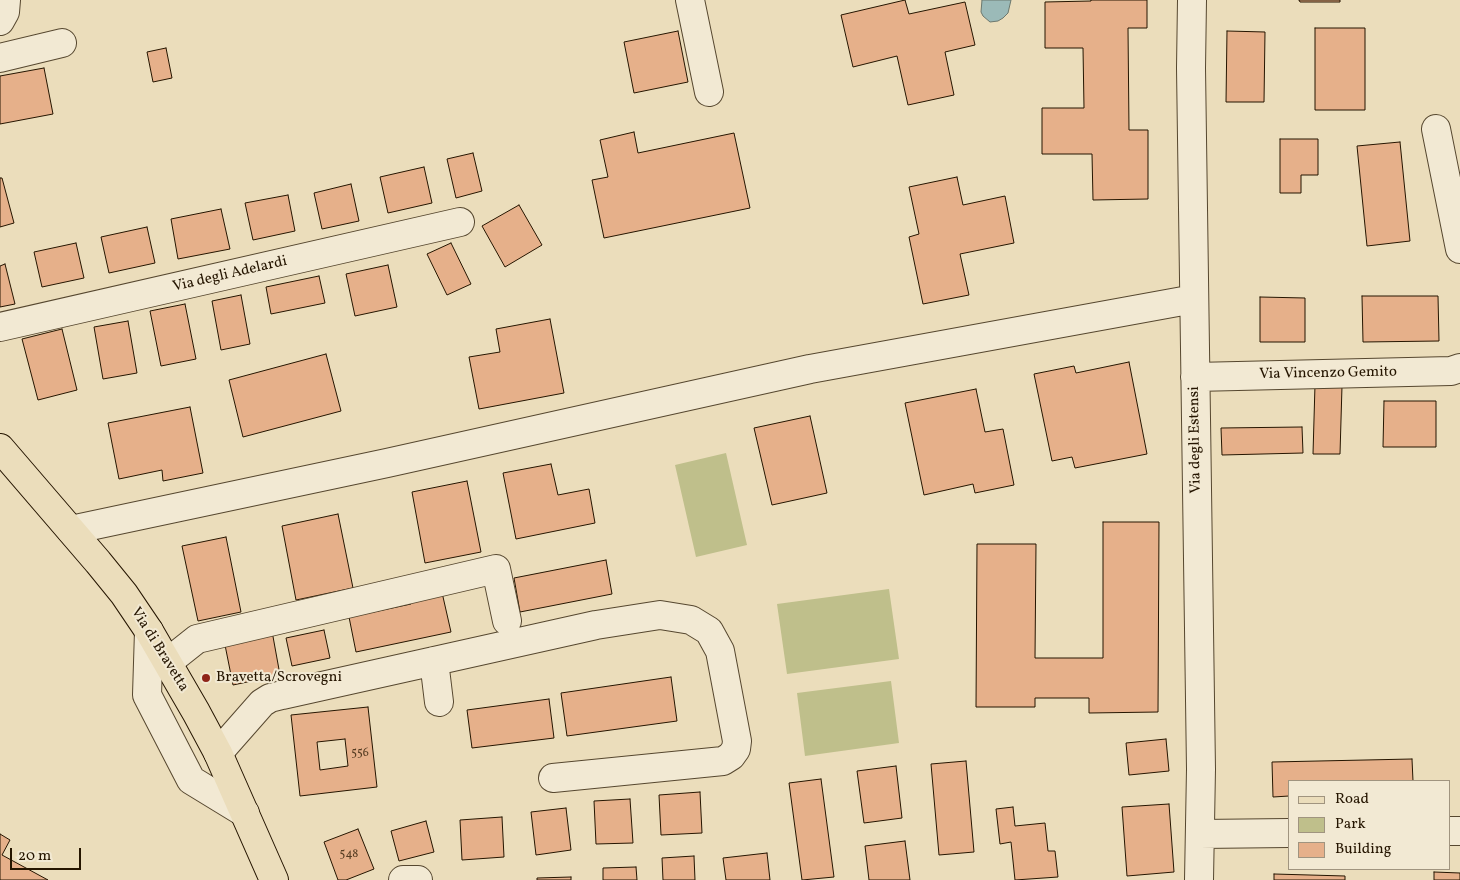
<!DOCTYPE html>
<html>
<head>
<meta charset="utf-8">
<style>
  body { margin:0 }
  #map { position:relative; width:1460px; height:880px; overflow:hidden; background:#ebddbb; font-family:Vollkorn,serif }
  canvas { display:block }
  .legend { position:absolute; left:1288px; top:780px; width:162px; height:90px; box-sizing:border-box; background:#f2e9d3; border:1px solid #a0947f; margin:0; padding:6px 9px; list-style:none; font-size:15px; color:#251500 }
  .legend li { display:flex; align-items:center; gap:10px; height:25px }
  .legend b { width:25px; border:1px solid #a0947f }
  .scale { position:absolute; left:10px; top:848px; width:71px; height:22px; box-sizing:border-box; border:2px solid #251500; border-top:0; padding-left:6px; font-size:15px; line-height:18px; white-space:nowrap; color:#251500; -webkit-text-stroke:4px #f2e9d3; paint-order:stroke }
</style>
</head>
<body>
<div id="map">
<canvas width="1460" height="880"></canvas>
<ul class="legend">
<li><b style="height:6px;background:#ebddbb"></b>Road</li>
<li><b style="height:14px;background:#bfbf8b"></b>Park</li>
<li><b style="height:14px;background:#e6b08a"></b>Building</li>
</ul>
<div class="scale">20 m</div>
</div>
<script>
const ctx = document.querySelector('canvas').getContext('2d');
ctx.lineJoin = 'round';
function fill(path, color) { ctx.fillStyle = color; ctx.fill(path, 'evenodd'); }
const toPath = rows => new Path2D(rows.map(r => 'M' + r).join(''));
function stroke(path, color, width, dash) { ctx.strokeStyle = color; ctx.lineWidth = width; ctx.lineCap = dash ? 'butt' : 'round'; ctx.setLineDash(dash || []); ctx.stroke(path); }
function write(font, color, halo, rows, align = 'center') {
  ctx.font = font + ' Vollkorn,serif'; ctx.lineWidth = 4; ctx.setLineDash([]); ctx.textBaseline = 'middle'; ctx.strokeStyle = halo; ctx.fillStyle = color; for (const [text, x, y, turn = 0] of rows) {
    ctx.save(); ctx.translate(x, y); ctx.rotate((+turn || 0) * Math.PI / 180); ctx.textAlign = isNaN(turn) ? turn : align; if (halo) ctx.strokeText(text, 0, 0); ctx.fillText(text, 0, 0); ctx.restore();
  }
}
const green = toPath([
  [726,453,747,545,696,557,675,465],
  [889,589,899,659,787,674,777,604],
  [891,681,899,743,805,756,797,693]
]);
const water = toPath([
  [982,0,1011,0,1008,13,1003,18,998,21,990,22,983,16,981,12,982,0]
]);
const building = toPath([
  [905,0,909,14,965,2,975,45,945,52,954,95,908,105,897,56,853,67,841,15,905,0],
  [1091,0,1147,0,1147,28,1128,28,1129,130,1148,130,1148,199,1093,200,1092,154,1042,154,1042,108,1084,108,1083,48,1045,48,1045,2,1091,1,1091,0],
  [1299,0,1340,0,1340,2,1300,2,1299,0],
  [1315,28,1365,28,1365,110,1315,110,1315,28],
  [678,31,688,82,634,93,624,42,678,31],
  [1227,31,1265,32,1264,102,1226,102,1227,31],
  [166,48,172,78,153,82,147,52,166,48],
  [44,68,53,114,0,124,0,76,44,68],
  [634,132,638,153,734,133,750,208,604,238,592,180,608,177,600,140,634,132],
  [1280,139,1318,139,1318,175,1301,175,1301,193,1280,193,1280,139],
  [1400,142,1410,241,1367,246,1357,146,1400,142],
  [473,153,482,191,456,198,447,159,473,153],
  [424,167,432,203,388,213,380,177,424,167],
  [957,177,963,205,1005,196,1014,243,960,254,969,295,923,304,909,237,919,234,909,187,957,177],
  [0,178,2,178,14,223,0,227,0,178],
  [351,184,359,221,322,229,314,193,351,184],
  [288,195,295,231,253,240,245,203,288,195],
  [519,205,542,245,505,267,482,226,519,205],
  [221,209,230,249,178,259,171,219,221,209],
  [147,227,155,263,109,273,101,237,147,227],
  [76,243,84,278,42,287,34,252,76,243],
  [451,243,471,284,447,295,427,254,451,243],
  [5,264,15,304,0,307,0,266,5,264],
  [388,265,397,307,355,316,346,274,388,265],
  [319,276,325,303,271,314,266,287,319,276],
  [241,295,250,344,221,350,212,301,241,295],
  [1362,296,1438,296,1439,341,1363,342,1362,296],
  [1260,297,1305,298,1305,342,1260,342,1260,297],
  [185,304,196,359,161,366,150,311,185,304],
  [550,319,564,393,479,409,469,357,500,352,496,329,550,319],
  [128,321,137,373,103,379,94,327,128,321],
  [62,329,77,390,38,400,22,339,62,329],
  [326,354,341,411,243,437,229,380,326,354],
  [1129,362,1147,454,1075,468,1072,457,1052,461,1034,374,1074,366,1076,373,1129,362],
  [1315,385,1342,386,1340,454,1313,454,1315,385],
  [976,389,985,432,1003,429,1014,485,975,493,973,484,924,495,905,403,976,389],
  [1384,401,1436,401,1436,447,1383,447,1384,401],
  [190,407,203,473,163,481,162,470,119,479,108,423,190,407],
  [810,416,827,493,772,505,754,428,810,416],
  [1302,427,1303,453,1222,455,1221,428,1302,427],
  [551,464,558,495,589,489,595,523,516,539,503,473,551,464],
  [467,481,481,552,425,563,412,492,467,481],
  [338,514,353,588,296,600,282,526,338,514],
  [1103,522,1159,522,1158,712,1089,713,1089,698,1035,698,1035,707,976,707,977,544,1036,544,1035,658,1103,658,1103,522],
  [226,537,241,612,198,621,182,546,226,537],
  [606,560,612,594,520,612,514,578,606,560],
  [441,588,451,632,356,652,349,617,411,604,409,595,441,588],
  [324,630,330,658,292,666,286,638,324,630],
  [272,631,280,675,233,685,224,640,272,631],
  [671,677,677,721,567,736,561,693,671,677],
  [549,699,554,738,472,748,467,710,549,699],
  [368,707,377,787,300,796,291,715,368,707],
  [345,739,348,766,320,770,317,742,345,739],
  [1166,739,1169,771,1129,775,1126,743,1166,739],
  [1412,759,1413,781,1289,781,1289,796,1273,797,1272,762,1412,759],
  [966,761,974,852,939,855,931,764,966,761],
  [896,766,902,818,864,823,857,771,896,766],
  [821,779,834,877,802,880,789,783,821,779],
  [700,792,702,833,661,835,659,795,700,792],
  [630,799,633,843,596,844,594,801,630,799],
  [1169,804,1174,872,1127,876,1122,807,1169,804],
  [1013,807,1015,826,1045,823,1048,851,1055,851,1058,877,1015,880,1011,842,1000,844,996,809,1013,807],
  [566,808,571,850,536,855,531,812,566,808],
  [502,817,504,857,462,860,460,820,502,817],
  [426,821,434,852,399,861,391,831,426,821],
  [358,829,374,869,346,880,338,880,324,842,358,829],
  [0,834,10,840,2,855,48,880,0,880,0,834],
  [905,841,910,880,869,880,865,846,905,841],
  [767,853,770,880,726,880,723,858,767,853],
  [694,856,695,880,663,880,662,858,694,856],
  [636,867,637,880,603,880,603,868,636,867],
  [1434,872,1460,873,1460,880,1434,880,1434,872],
  [1274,874,1345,876,1345,880,1274,880,1274,874],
  [571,877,571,880,537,880,537,878,571,877]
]);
const minor = toPath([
  [690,0,709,92],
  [1192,0,1191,68,1201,769,1199,880],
  [0,21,5,12,6,0],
  [0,58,62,43],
  [1436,129,1460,249],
  [0,327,460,222],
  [1195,377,1451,371,1460,368],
  [71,530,387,463,810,369,1194,299],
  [149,631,147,695,191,780,245,813],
  [434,661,439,702],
  [168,662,197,639,496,569,507,621],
  [218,753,262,703,270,698,282,695,596,625,660,615,691,620,709,631,720,651,737,741,736,749,731,756,723,761,553,778],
  [1449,831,1460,831],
  [1200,834,1289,833],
  [403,880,418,880]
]);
const major = toPath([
  [0,448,98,562,124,594,149,631,196,712,218,753,274,880]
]);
const markers = [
  [206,678,5,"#8f2418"]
];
const numberNames = [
  ["556",360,754],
  ["548",349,855]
];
const streetNames = [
  ["Via degli Adelardi",230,275,-13],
  ["Via Vincenzo Gemito",1328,374,-1],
  ["Via degli Estensi",1196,440,-91],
  ["Via di Bravetta",159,650,58]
];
const poiNames = [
  ["Bravetta/Scrovegni",216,678]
];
fill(green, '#bfbf8b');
fill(water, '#9bbab8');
stroke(water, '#6c786e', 1);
fill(building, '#e6b08a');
stroke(building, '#251500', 1);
stroke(minor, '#56472f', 30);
stroke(major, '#251500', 30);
stroke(minor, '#f2e9d3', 28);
stroke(major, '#ebddbb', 28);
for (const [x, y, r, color] of markers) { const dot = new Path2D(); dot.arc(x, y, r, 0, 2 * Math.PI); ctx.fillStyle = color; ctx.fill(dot); stroke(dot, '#f2e9d3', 2); }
write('12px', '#553c22', null, numberNames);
write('15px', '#251500', '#f2e9d3', streetNames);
write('15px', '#251500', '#f2e9d3', poiNames, 'left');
</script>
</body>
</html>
